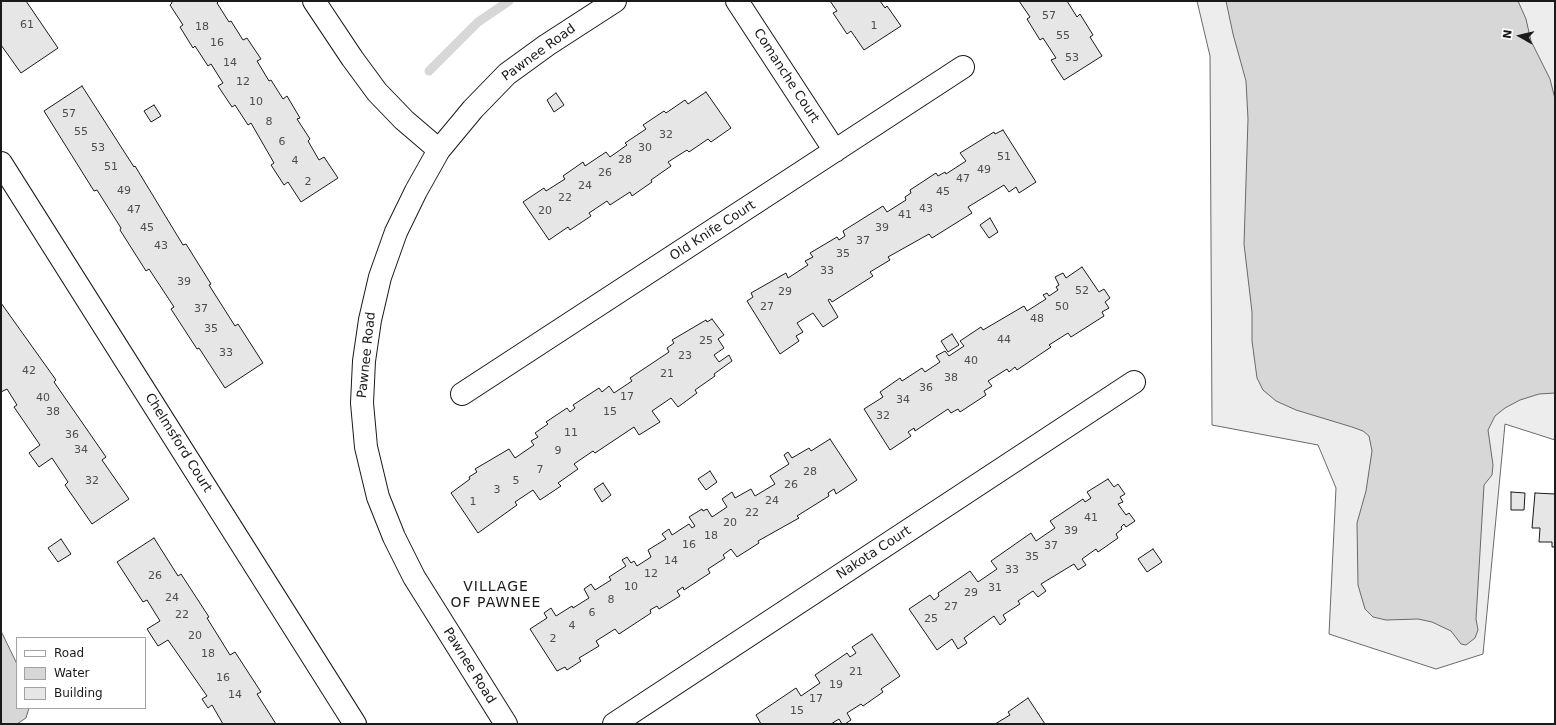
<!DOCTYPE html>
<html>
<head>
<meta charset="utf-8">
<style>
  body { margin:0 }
  #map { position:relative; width:1556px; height:725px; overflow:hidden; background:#fff; font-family:"DejaVu Sans",sans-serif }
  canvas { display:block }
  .frame { position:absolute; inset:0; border:2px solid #1a1a1a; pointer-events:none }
  .legend { position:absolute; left:16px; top:637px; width:130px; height:72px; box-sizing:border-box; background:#fff; border:1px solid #a3a3a3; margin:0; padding:5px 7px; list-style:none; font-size:12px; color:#1a1a1a }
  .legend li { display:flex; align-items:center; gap:8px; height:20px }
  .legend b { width:20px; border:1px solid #a3a3a3 }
  .north { position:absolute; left:1500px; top:16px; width:40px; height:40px; -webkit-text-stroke:3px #fff; paint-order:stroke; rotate:278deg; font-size:11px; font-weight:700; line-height:16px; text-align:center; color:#1a1a1a }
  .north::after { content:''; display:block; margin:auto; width:14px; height:18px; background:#1a1a1a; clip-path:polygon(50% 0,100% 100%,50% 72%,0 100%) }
</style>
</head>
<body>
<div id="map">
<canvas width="1556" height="725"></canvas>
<div class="frame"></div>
<ul class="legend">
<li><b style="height:5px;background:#fff"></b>Road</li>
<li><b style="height:11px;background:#d7d7d7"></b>Water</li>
<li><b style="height:11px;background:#e6e6e6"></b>Building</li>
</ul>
<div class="north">N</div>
</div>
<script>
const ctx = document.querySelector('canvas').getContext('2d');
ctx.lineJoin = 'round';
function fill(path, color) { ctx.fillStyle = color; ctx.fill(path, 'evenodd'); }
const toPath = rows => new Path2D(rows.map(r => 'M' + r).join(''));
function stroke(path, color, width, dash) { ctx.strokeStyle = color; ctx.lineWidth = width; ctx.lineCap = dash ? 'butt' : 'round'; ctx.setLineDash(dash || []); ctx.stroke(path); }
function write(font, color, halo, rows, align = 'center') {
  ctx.font = font + ' "DejaVu Sans",sans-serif'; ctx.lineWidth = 3; ctx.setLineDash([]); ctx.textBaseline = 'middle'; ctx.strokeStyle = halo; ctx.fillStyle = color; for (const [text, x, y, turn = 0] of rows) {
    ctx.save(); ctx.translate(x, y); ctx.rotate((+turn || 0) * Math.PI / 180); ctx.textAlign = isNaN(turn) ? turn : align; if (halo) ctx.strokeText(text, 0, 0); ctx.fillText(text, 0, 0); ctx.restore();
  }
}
const built = toPath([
  [1197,1,1555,1,1555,440,1505,424,1483,654,1436,669,1329,634,1336,488,1318,445,1212,425,1210,56,1197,1]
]);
const water = toPath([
  [1226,1,1518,1,1526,19,1531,41,1550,79,1555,99,1555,393,1539,394,1520,400,1505,408,1495,416,1488,430,1493,465,1492,475,1484,485,1476,619,1478,630,1475,638,1466,645,1461,644,1451,631,1432,622,1418,619,1386,620,1373,617,1365,609,1358,585,1357,523,1366,491,1372,451,1369,436,1363,431,1352,427,1296,410,1276,401,1263,390,1257,378,1252,341,1252,312,1244,244,1248,119,1246,81,1233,34,1226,1],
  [1,631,17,664,17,708,29,708,26,718,17,724,1,724,1,631]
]);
const stream = toPath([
  [429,71,478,22,509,1]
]);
const building = toPath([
  [1,1,26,1,58,48,21,73,1,45,1,1],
  [171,1,219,1,217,3,229,22,231,21,243,40,247,38,261,59,257,61,269,81,271,80,283,99,287,96,300,118,297,119,310,139,308,141,319,160,324,157,338,178,301,202,288,182,284,185,271,165,274,163,251,123,248,125,235,105,232,107,218,86,223,83,211,64,208,66,195,46,193,48,180,27,183,25,170,5,172,3,171,1],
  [830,1,880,1,885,8,887,6,901,26,864,50,851,31,847,34,833,13,837,11,830,1],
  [1019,1,1067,1,1077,17,1080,14,1093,35,1090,37,1102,56,1064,80,1051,60,1056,58,1043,38,1040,40,1027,19,1030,17,1019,1],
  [82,86,134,167,135,166,183,245,186,244,211,284,209,285,235,326,238,324,263,363,225,388,199,348,197,349,171,309,174,307,149,269,146,271,120,230,121,228,97,190,94,191,44,111,82,86],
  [706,92,731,128,711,142,708,139,689,152,687,150,668,162,671,166,651,180,652,182,632,196,630,192,610,205,607,201,589,213,591,216,570,230,568,227,549,240,523,202,544,188,546,191,565,179,563,176,583,162,585,166,606,152,610,157,627,145,625,143,646,129,643,125,664,111,666,113,685,100,688,104,706,92],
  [556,93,564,105,554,112,547,100,556,93],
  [154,105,161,116,151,122,144,111,154,105],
  [1003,130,1036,182,1019,193,1016,187,1009,192,1004,185,968,207,972,213,932,238,929,234,888,257,890,260,870,272,873,276,832,302,830,299,828,300,838,317,823,327,813,313,797,323,803,332,796,336,799,341,780,354,747,301,753,297,751,293,786,273,788,278,808,265,805,261,813,257,810,253,837,237,839,240,845,236,843,231,883,206,887,212,906,200,905,197,911,193,910,190,936,173,938,176,945,172,946,174,966,161,960,153,994,132,995,134,1003,130],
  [990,218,998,232,989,238,980,225,990,218],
  [1082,267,1099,292,1104,289,1110,298,1105,302,1109,308,1102,312,1104,316,1071,337,1068,333,1049,345,1051,347,1017,370,1015,367,1009,372,1007,369,988,381,992,386,984,391,986,395,960,412,958,409,951,413,948,409,915,431,914,428,908,432,911,436,890,450,864,409,883,397,880,392,900,378,902,381,922,368,925,372,940,362,936,356,945,351,949,356,964,346,960,341,981,327,983,330,1024,306,1027,311,1046,299,1043,295,1047,293,1049,296,1058,290,1056,287,1059,285,1055,277,1063,273,1066,278,1082,267],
  [1,303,56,380,54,382,106,457,102,460,129,499,92,524,65,485,68,482,52,458,39,467,29,453,40,445,14,407,17,405,7,389,1,392,1,303],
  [712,319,724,335,718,339,724,348,714,355,719,362,729,355,732,361,714,374,715,376,695,390,697,393,678,407,671,398,652,411,660,422,639,435,634,427,595,453,593,451,574,464,578,469,558,483,561,486,540,500,533,490,515,502,517,505,478,533,451,493,470,479,469,477,477,472,475,469,509,449,515,458,534,445,531,441,538,437,535,433,548,424,546,422,567,408,570,412,575,408,573,405,599,388,602,392,609,386,614,393,632,381,630,378,669,352,667,348,674,343,672,340,706,320,707,322,712,319],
  [952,334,959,345,948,352,941,341,952,334],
  [830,439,857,480,836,494,834,489,828,493,829,496,797,516,799,518,758,541,759,543,737,557,731,549,723,555,725,558,708,569,710,573,684,590,683,587,677,591,680,596,659,609,657,606,650,610,651,613,619,634,615,629,596,641,599,646,579,658,581,661,567,670,565,667,557,671,530,629,547,618,544,613,551,608,556,616,572,606,573,608,589,598,584,589,591,584,595,590,611,580,609,577,626,566,622,560,627,557,631,563,634,561,637,566,651,557,648,550,666,539,662,534,669,529,672,535,689,524,692,528,695,526,689,517,702,509,703,511,707,509,712,517,727,507,722,499,732,492,735,498,751,489,755,496,775,484,770,476,789,464,784,455,788,452,792,458,809,448,811,451,830,439],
  [710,471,717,482,706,490,698,479,710,471],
  [1108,479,1114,487,1118,484,1125,494,1120,497,1123,502,1118,504,1126,515,1129,513,1135,521,1126,527,1124,524,1121,527,1122,529,1116,534,1118,538,1098,552,1096,549,1082,559,1086,565,1078,570,1074,564,1041,584,1046,591,1038,597,1033,591,1018,601,1020,604,1003,615,1006,620,1000,625,994,616,964,638,967,643,958,649,952,639,937,650,909,609,930,595,934,600,939,596,938,593,970,571,978,582,997,569,991,561,1031,533,1036,541,1055,528,1050,521,1083,499,1085,502,1091,498,1087,492,1108,479],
  [603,483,611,495,602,502,594,489,603,483],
  [1511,492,1525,493,1524,510,1511,510,1511,492],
  [1535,493,1555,494,1555,547,1552,547,1552,542,1539,542,1540,528,1532,528,1535,493],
  [154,538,178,576,181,574,209,617,207,618,230,655,235,652,261,692,257,694,276,724,223,724,212,705,208,708,202,699,207,696,168,640,158,646,147,629,160,621,147,600,143,602,117,562,154,538],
  [61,539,71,554,58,562,48,548,61,539],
  [1153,549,1162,562,1147,572,1138,559,1153,549],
  [872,634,900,676,881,689,883,692,863,706,861,704,847,713,851,720,845,724,842,724,839,719,831,724,761,724,756,715,796,688,801,696,820,683,815,675,847,653,850,657,856,653,852,647,872,634],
  [1028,698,1045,724,995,724,1010,715,1008,712,1028,698]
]);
const minor = toPath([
  [314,1,352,58,377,92,404,120,439,150],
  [737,1,835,151],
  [1,163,355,724],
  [462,394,963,67],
  [506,724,414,577,394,537,378,497,366,447,362,403,364,361,370,320,380,277,396,232,416,191,439,150,473,109,507,74,547,45,615,1],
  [614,724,1134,382]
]);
const numberNames = [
  ["57",1049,16],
  ["61",27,25],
  ["1",874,26],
  ["18",202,27],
  ["55",1063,36],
  ["16",217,43],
  ["53",1072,58],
  ["14",230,63],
  ["12",243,82],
  ["10",256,102],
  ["57",69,114],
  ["8",269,122],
  ["55",81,132],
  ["32",666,135],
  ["6",282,142],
  ["53",98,148],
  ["30",645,148],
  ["51",1004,157],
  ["28",625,160],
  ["4",295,161],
  ["51",111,167],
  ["49",984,170],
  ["26",605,173],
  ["47",963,179],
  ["2",308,182],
  ["24",585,186],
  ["49",124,191],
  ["45",943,192],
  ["22",565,198],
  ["43",926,209],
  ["47",134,210],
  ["20",545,211],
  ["41",905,215],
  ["45",147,228],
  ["39",882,228],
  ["37",863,241],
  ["43",161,246],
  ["35",843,254],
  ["33",827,271],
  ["39",184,282],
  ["52",1082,291],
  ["29",785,292],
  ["27",767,307],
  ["50",1062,307],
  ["37",201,309],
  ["48",1037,319],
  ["35",211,329],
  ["44",1004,340],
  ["25",706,341],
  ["33",226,353],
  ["23",685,356],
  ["40",971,361],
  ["42",29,371],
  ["21",667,374],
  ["38",951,378],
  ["36",926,388],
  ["17",627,397],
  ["40",43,398],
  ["34",903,400],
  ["38",53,412],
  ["15",610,412],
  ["32",883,416],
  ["11",571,433],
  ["36",72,435],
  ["34",81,450],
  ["9",558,451],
  ["7",540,470],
  ["28",810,472],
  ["32",92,481],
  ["5",516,481],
  ["26",791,485],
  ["3",497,490],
  ["24",772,501],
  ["1",473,502],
  ["22",752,513],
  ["41",1091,518],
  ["20",730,523],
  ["39",1071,531],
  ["18",711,536],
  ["16",689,545],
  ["37",1051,546],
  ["35",1032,557],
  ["14",671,561],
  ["33",1012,570],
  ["12",651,574],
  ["26",155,576],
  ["10",631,587],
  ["31",995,588],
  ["29",971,593],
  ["24",172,598],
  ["8",611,600],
  ["27",951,607],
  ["6",592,613],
  ["22",182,615],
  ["25",931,619],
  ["4",572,626],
  ["20",195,636],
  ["2",553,639],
  ["18",208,654],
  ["21",856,672],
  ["16",223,678],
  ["19",836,685],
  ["14",235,695],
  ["17",816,699],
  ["15",797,711]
];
const streetNames = [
  ["Pawnee Road",539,53,-36],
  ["Comanche Court",786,76,57],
  ["Old Knife Court",713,231,-33],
  ["Pawnee Road",367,355,-84],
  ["Chelmsford Court",178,443,58],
  ["Nakota Court",874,553,-33],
  ["Pawnee Road",469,666,58]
];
const neighbourhoodNames = [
  ["VILLAGE",496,587],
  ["OF PAWNEE",496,603]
];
fill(built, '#ededed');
stroke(built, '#6a6a6a', 1);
fill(water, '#d7d7d7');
stroke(water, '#6a6a6a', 1);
stroke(stream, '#d7d7d7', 9);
fill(building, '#e6e6e6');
stroke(building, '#1a1a1a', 1);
stroke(minor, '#1a1a1a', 24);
stroke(minor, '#fff', 22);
write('11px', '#4d4d4d', null, numberNames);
write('13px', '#1a1a1a', '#fff', streetNames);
ctx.letterSpacing = '1px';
write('14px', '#1a1a1a', '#fff', neighbourhoodNames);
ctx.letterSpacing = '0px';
</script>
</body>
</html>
